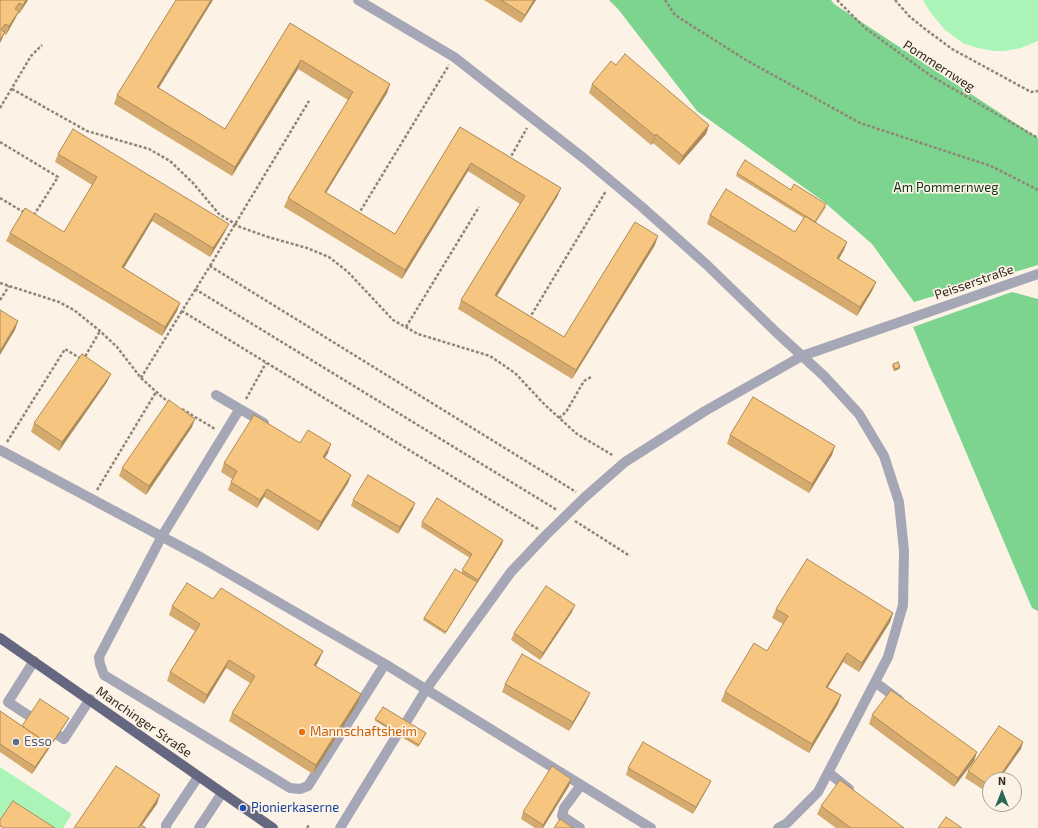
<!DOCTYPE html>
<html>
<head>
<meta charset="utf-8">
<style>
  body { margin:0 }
  #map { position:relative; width:1038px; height:828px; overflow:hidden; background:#fcf2e6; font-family:"Exo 2",sans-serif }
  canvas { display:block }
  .north { position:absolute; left:982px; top:772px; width:40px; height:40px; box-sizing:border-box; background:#fcf2e6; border:1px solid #aca397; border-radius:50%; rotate:0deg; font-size:11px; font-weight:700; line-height:16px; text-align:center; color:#352c20 }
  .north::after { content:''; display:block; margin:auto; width:14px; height:18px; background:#2c6854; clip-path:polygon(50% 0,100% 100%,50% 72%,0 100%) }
</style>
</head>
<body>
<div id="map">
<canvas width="1038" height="828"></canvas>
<div class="north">N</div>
</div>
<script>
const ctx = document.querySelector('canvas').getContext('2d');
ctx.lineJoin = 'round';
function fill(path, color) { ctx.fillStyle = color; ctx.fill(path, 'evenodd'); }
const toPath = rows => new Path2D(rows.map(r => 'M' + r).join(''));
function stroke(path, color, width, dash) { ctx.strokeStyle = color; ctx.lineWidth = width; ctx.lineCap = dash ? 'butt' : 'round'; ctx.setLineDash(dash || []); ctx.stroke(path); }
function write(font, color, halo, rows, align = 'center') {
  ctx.font = font + ' "Exo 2",sans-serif'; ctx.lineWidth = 3.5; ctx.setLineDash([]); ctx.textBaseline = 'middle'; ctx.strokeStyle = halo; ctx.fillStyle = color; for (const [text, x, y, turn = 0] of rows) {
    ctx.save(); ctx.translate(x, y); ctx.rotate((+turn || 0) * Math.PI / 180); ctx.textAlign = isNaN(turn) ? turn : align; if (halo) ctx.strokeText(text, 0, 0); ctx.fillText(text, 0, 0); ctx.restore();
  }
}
const green = toPath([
  [923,0,1038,0,1038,41,1021,48,1004,51,994,51,974,47,963,43,945,30,931,13],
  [0,767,72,814,63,828,42,828,0,823]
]);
const forest = toPath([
  [609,0,831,0,834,4,1038,138,1038,265,914,302,872,244,823,201,697,111,618,9],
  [1012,292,1038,299,1038,611,1032,608,913,327]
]);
const path = toPath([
  [665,0,675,15,746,60,860,123,991,166,1038,190],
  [837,0,865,28,931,76,1038,138],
  [895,0,909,16,925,29,952,49,1031,92,1038,91],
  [12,89,87,131,149,149,170,161,193,183,219,214,240,227,268,237,307,248,329,257,348,272,393,320,418,334,490,356,515,373,545,405,577,434,614,456],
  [0,108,31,56,42,45],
  [0,142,58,177,34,215],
  [509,160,527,128],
  [0,198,25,213],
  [358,215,449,65],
  [210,266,309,101],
  [0,283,59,302,74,310,100,331,117,347,141,378,162,397,170,403],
  [195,289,557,510],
  [0,300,9,286],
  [529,319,606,191],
  [406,327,479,207],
  [141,378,182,311],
  [246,399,266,363],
  [182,409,215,429],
  [559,418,566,412,584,381,591,377],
  [7,442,65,349,83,360,100,331],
  [97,490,156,392],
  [575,521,630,556],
  [538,529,182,311,210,266,576,492],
  [307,828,309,825]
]);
const minor = toPath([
  [358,0,454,57,586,160,642,207,707,265,776,332,824,376,859,414,884,456,899,502,904,551,903,605,888,657,818,792,787,823,778,828],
  [216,395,264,423],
  [239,410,162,536,99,657,100,664,104,675,290,788,300,789,308,786,385,664],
  [0,450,202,558,385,664,651,828],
  [34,661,8,702,64,739,90,699],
  [875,682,899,700],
  [405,724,427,688,511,572,546,535,585,497,625,462,705,411,802,356,1038,274],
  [829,773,849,789],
  [166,828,166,825,198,777],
  [199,828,222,793],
  [340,828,397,735],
  [580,828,562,816,564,808,581,785]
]);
const major = toPath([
  [0,638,273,828]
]);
const wall = toPath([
  [0,0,28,0,19,14,18,13,15,19,6,35,4,34,0,43],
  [484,0,536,0,521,23],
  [290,23,390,84,387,93,326,193,395,234,460,127,561,188,557,197,497,296,564,337,655,245,572,379,458,309,461,300,520,204,468,171,402,279,284,207,288,198,348,100,298,69,232,176,114,104,117,95,159,88,225,129],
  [616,65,709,125,706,134,679,165,653,143,651,145,589,93,592,84],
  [58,154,225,232,210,257,152,221,124,268,180,303,177,311,162,336,6,241,10,233,64,232,92,185,55,162],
  [737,173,791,190,826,207,816,222,844,250,839,259,876,282,872,291,857,316,707,224,710,215,795,232,804,218,736,176],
  [893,364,900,367,899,369,894,371,892,366],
  [107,382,59,451,31,432,34,423],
  [192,427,146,495,119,476,122,468],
  [730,435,832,455,809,493,727,444],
  [300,443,328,453,324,458,351,475,348,483,318,531,264,497,257,508,228,490,232,479,221,472,224,463],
  [353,500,413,509,398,534,351,506],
  [422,522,503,540,502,544,445,634,423,620,424,618,461,573,470,558,421,527],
  [213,599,323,651,319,660,316,666,361,694,358,703,313,774,229,721,232,713,250,683,226,668,204,704,167,681,170,672,195,631,169,615,172,606],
  [776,609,893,613,890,622,859,672,843,662,828,687,841,695,838,704,809,753,721,701,725,692,767,651,783,624,772,618],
  [572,612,540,660,511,640,514,633],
  [505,684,586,702,569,731,502,692],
  [0,711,22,726,69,718,68,720,32,774,0,752],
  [872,715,977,752,974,761,954,787,869,724],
  [375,719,426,733,418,747,375,721],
  [1021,749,990,780,990,794,965,778,968,771],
  [628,768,711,781,708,787,693,814,626,775],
  [571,779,569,786,543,828,535,828,521,819,523,812],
  [821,806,904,828,836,828,817,814]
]);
const shadedWall = toPath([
  [26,0,28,0,19,14,23,5],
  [211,0,213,0,154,96,157,87],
  [534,0,536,0,521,23,525,15],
  [19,11,15,19,6,35,9,26],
  [5,32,1,41,0,43,0,40],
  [301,60,298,69,232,176,235,167],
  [390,84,387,93,321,201,325,192],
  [709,125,706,134,679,165,683,156],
  [656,134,653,143,651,145,655,136],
  [471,163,468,171,402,279,405,270],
  [561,188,557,197,492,304,495,295],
  [155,213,152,221,119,276,122,267],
  [229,224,225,232,210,257,213,248],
  [658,236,655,245,572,379,576,370],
  [847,242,844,250,834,267,837,258],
  [876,282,872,291,857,316,860,307],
  [180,303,177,311,162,336,165,327],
  [18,321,15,330,0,355,0,351],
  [900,367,899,369,894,371,895,369],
  [111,374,107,382,59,451,62,442],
  [195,419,192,427,146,495,149,486],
  [331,444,328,453,320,466,323,457],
  [835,446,832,455,809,493,812,484],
  [351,475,348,483,318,531,321,522],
  [267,489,264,497,257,508,260,500],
  [415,503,413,509,398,534,400,527],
  [503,540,502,544,445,634,446,632],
  [575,605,572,612,540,660,543,653],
  [893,613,890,622,859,672,862,663],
  [323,651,319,660,311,674,314,665],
  [847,653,843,662,823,695,826,687],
  [229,660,226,668,204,704,207,695],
  [590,693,586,702,569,731,573,722],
  [361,694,358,703,313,774,316,765],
  [841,695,838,704,809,753,812,744],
  [69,718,68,720,32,774,35,767],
  [1023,742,1021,749,999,780,997,780],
  [977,752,974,761,954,787,958,778],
  [571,779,569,786,543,828,542,828,543,825],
  [711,781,708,787,693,814,696,807],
  [160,795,157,804,140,828,138,828]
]);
const building = toPath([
  [0,0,26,0,23,5,19,3,15,9,19,11,9,26,5,24,1,30,5,32,0,40,0,0],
  [176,0,211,0,157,87,225,129,290,23,390,84,325,192,395,234,460,127,561,188,495,295,564,337,635,222,658,236,576,370,461,300,525,196,471,163,405,270,288,198,353,92,301,60,235,167,117,95,176,0],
  [501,0,534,0,525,15,501,0],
  [625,54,709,125,683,156,656,134,655,136,592,84,611,61,616,65,625,54],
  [73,129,229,224,213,248,155,213,122,267,180,303,165,327,10,233,25,208,64,232,97,177,58,154,73,129],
  [745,160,791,190,794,184,826,204,815,222,737,173,745,160],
  [726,189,795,232,805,216,847,242,837,258,876,282,860,307,710,215,726,189],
  [0,310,18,321,0,351,0,310],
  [82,354,111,374,62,442,34,423,82,354],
  [898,362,900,367,895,369,893,364,898,362],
  [753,397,835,446,812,484,730,435,753,397],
  [169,400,195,419,149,486,122,468,169,400],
  [254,415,300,443,308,430,331,444,323,457,351,475,321,522,267,489,260,500,231,482,237,471,224,463,254,415],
  [368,475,415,503,400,527,353,500,368,475],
  [437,498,503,540,478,580,462,570,472,554,422,522,437,498],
  [807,559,893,613,862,663,847,653,826,687,841,695,812,744,725,692,754,643,767,651,788,616,776,609,807,559],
  [455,569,477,582,446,632,424,618,455,569],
  [187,583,213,599,221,588,323,651,314,665,361,694,316,765,232,713,255,676,229,660,207,695,170,672,200,624,172,606,187,583],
  [546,586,575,605,543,653,514,633,546,586],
  [522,654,590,693,573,722,505,684,522,654],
  [891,690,977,752,958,778,872,715,891,690],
  [40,699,69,718,48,749,50,745,22,726,40,699],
  [383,707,426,733,419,745,375,719,383,707],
  [0,711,50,745,35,767,0,744,0,711],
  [999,726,1023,742,997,780,990,780,990,786,968,771,999,726],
  [643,742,711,781,696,807,628,768,643,742],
  [116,766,160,795,138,828,74,828,116,766],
  [552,766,571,779,543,825,523,812,552,766],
  [840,780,904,828,851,828,821,806,840,780],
  [13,801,55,828,4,828,0,826,0,820,13,801],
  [946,817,962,828,938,828,946,817],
  [560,819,573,828,554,828,560,819],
  [141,825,146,828,138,828,141,825]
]);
const markers = [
  [302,732,4,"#e8710a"],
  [16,742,4,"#5c6f8a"],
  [243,808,4,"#1a4fb4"]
];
const streetNames = [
  ["Pommernweg",939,66,33],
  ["Peisserstraße",974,282,-19],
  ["Manchinger Straße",144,722,35]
];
const parkNames = [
  ["Am Pommernweg",946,188]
];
const foodNames = [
  ["Mannschaftsheim",310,732]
];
const serviceNames = [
  ["Esso",24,742]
];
const transitNames = [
  ["Pionierkaserne",251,808]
];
fill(green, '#aaf4b8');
fill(forest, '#7cd48f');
stroke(path, '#8f8579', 2.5, [3, 2]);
stroke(minor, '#a5a7b6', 10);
stroke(major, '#656781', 10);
fill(wall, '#d4aa6e');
fill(shadedWall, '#ac8b5a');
fill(building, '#f6c680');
stroke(building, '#ac8b5a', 1);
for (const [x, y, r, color] of markers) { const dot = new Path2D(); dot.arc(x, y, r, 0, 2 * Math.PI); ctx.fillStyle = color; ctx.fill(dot); stroke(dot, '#fcf2e6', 1.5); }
write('13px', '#352c20', '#fcf2e6', streetNames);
write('13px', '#0e3218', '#fcf2e6', parkNames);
write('13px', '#c56008', '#fcf2e6', foodNames, 'left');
write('13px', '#4e5e75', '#fcf2e6', serviceNames, 'left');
write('13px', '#164399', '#fcf2e6', transitNames, 'left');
</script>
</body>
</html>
